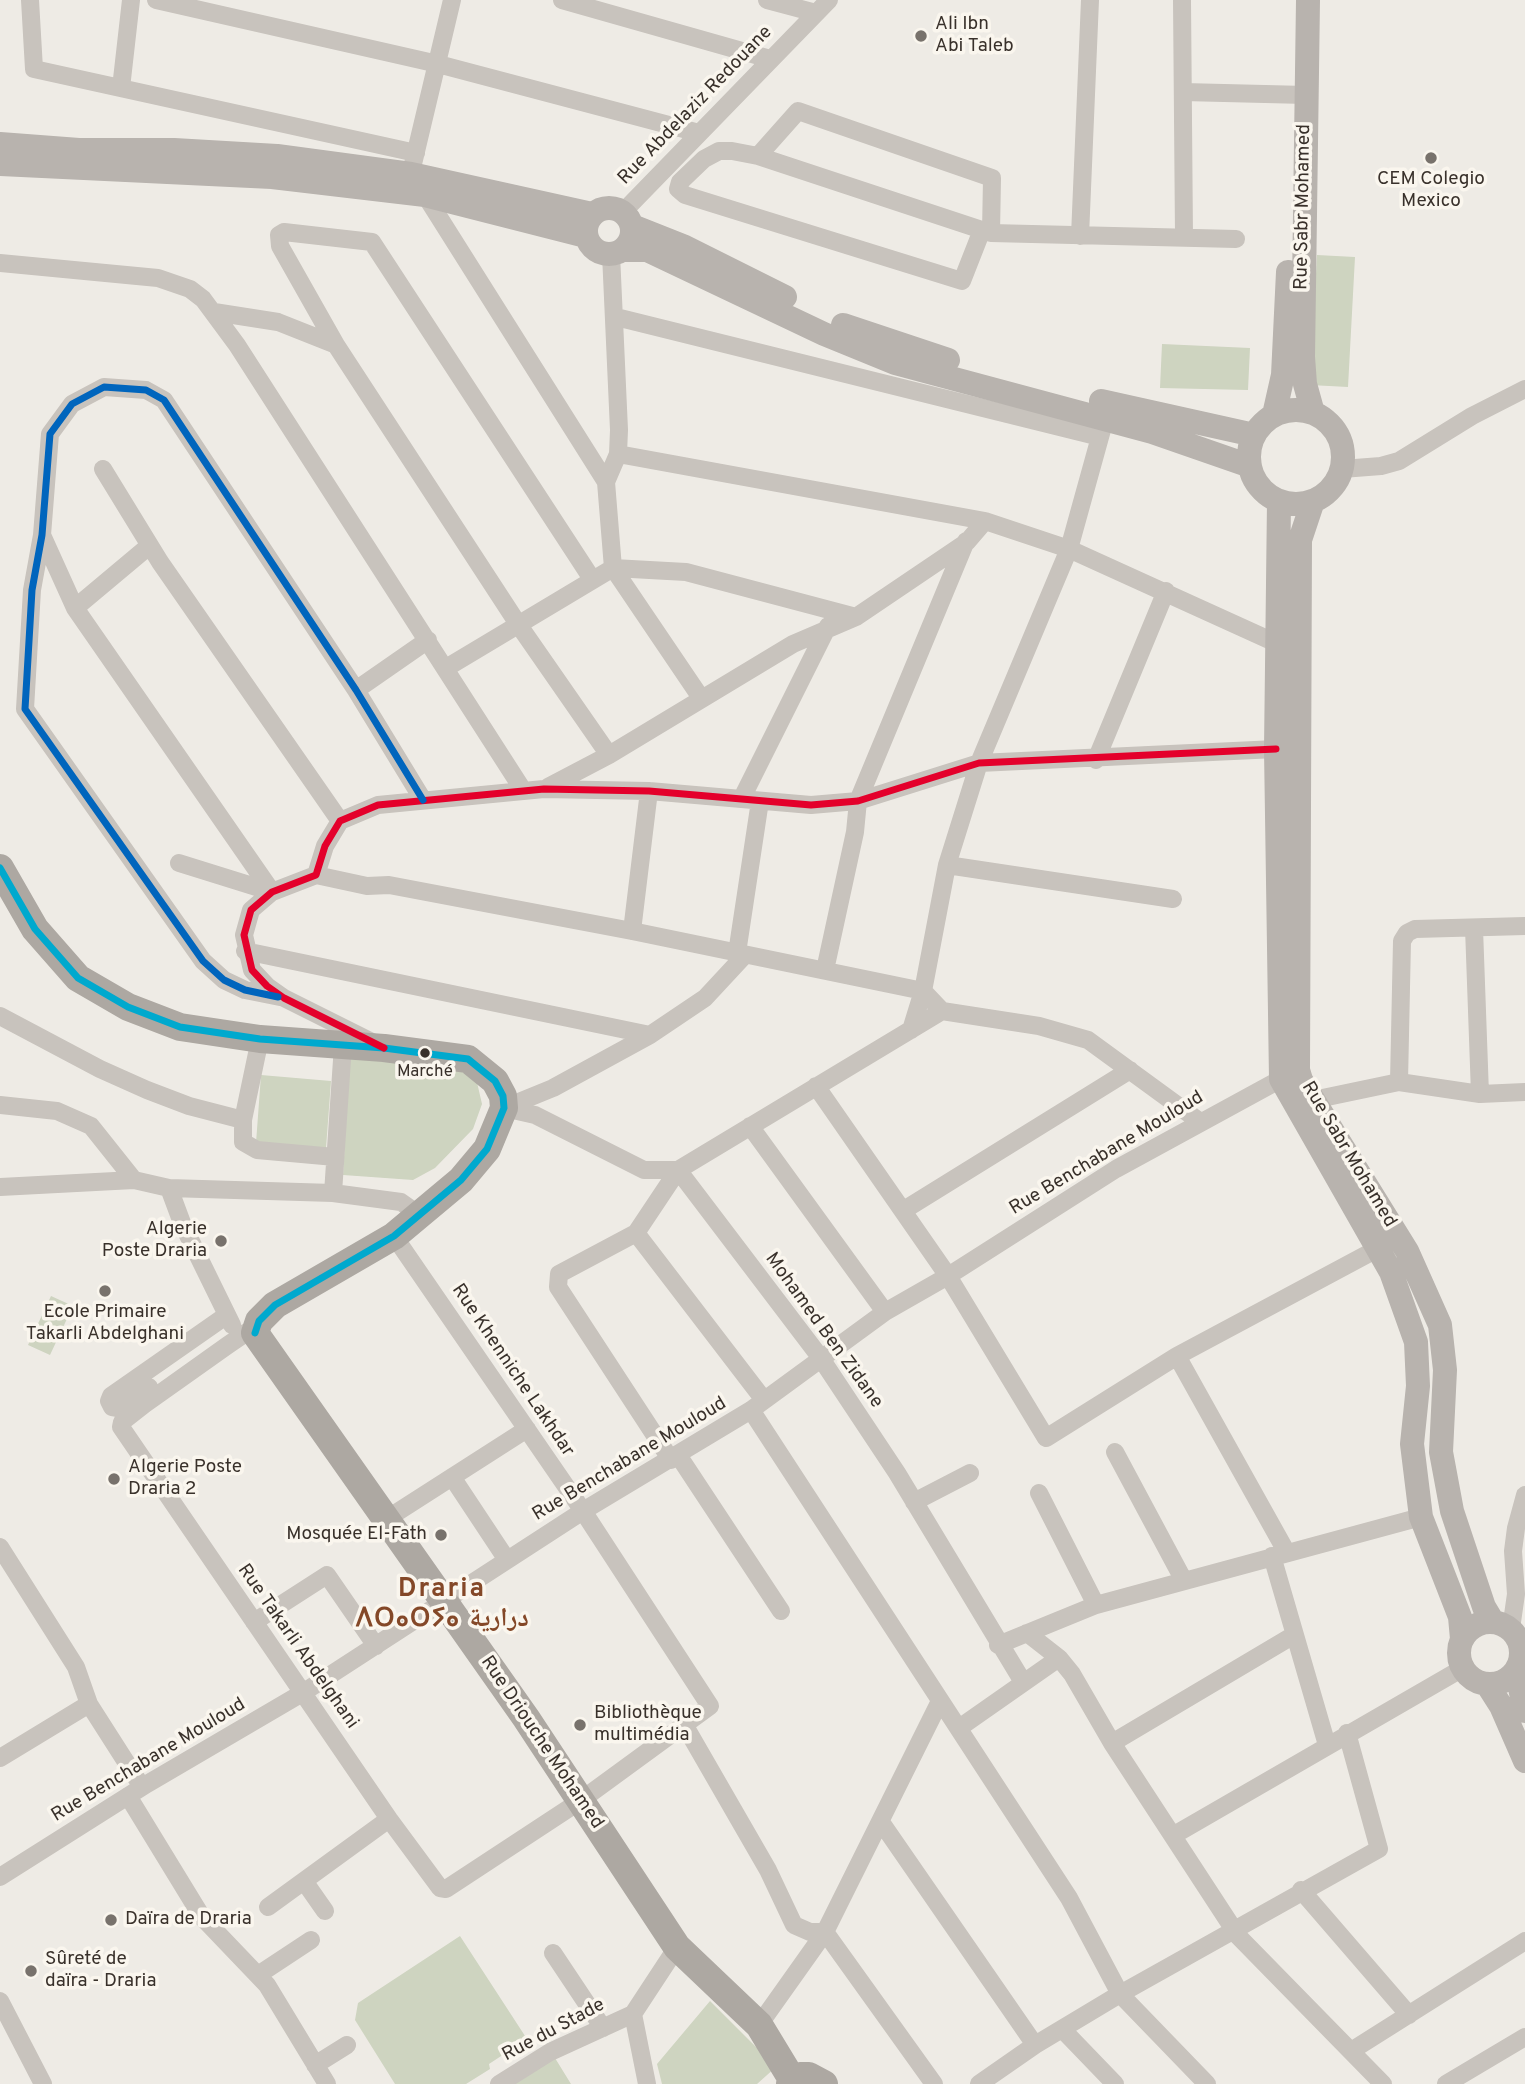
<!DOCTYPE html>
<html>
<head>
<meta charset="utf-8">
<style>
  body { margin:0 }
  canvas { display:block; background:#eeebe5 }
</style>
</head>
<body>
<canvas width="1525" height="2084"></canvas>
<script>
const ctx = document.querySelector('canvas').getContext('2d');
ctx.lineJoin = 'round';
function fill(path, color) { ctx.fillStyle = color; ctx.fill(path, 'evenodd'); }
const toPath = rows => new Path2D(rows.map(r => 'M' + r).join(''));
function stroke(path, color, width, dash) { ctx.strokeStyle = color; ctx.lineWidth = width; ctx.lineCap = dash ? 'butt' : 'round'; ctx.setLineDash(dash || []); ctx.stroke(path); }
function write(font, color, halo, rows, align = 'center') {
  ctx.font = font + ' Overpass,"Noto Naskh Arabic","Noto Sans Tifinagh",sans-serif'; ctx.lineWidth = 7; ctx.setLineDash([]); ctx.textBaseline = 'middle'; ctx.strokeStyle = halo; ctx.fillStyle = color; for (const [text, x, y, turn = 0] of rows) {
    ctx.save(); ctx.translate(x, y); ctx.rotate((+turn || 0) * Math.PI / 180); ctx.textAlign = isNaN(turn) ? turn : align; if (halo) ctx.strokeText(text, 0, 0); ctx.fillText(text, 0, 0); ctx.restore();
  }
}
const green = toPath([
  [1317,255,1355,257,1348,387,1310,385],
  [1162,344,1250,348,1248,390,1160,388],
  [350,1054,449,1062,476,1078,482,1104,473,1129,435,1168,413,1180,343,1175],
  [261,1075,331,1081,326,1148,256,1143],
  [51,1296,73,1306,50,1355,28,1345],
  [460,1936,527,2039,489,2064,490,2069,466,2084,395,2084,355,2020,358,2003],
  [710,2001,776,2067,757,2084,662,2084,657,2064],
  [555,2058,571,2084,515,2084]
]);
const street = toPath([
  [30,0,34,69,416,153],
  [156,0,438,64,699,133],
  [562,0,770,59],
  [767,0,816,13],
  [1182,0,1184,236],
  [121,88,131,0],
  [1183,92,1306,95],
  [758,156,991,233,1236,239],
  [413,164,452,0],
  [425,195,606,482],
  [623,212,829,0],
  [982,230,962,281,685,195,678,189,680,182,704,159,719,151,732,151,758,156,798,111,992,178,991,233],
  [1080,236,1090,0],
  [611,254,619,430,618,454,606,482,613,568,701,698],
  [0,263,158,278,190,289,203,299,237,345,523,790],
  [214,312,278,322,336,345,518,624,609,755],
  [616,317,1100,437],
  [336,345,280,246,279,235,284,232,372,242,592,579],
  [618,454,985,521,1069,549,1276,643],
  [103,469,160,562,340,821],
  [1342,469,1381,466,1399,461,1472,416,1525,389],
  [42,535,75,608,272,892],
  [75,608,149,546],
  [446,668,613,568,686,572,856,617],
  [356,690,428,640],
  [1096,760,1166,591],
  [548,787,609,755,793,644,856,617,967,542,985,521],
  [742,798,828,626],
  [179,863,272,892],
  [947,865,1173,899],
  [316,875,367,886,389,885,632,931,923,991,942,1011,1039,1026,1088,1040,1199,1121],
  [1474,928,1480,1094],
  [632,931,649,791],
  [245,951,650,1035],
  [737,953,760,801],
  [825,970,855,832,858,801,966,541],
  [280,997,245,990,224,980,203,961,25,709,32,590,42,535,50,434,72,404,104,387,146,390,164,400,356,690,423,800],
  [0,1016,100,1069,147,1090,189,1106,243,1120],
  [911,1030,923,991,947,865,979,763,1069,549,1105,419],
  [260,1039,243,1120,243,1142,257,1150,335,1157],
  [372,1042,284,998,267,986,252,970,244,935,251,910,272,892,316,875,325,846,340,821,378,805,544,789,649,791,811,805,858,801,979,763,1276,749],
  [1399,1082,1402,941,1407,933,1415,929,1525,926],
  [816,1086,948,1276,1046,1438,1177,1356,1377,1249],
  [1313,1100,1399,1082,1480,1094,1525,1092],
  [0,1105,57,1111,91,1126,134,1180],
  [504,1108,535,1115,644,1170,678,1170,820,1357,897,1473,1023,1682],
  [504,1108,553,1088,650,1035,705,998,744,956],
  [750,1126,885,1312],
  [0,1187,134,1180,169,1188,333,1193,401,1202,418,1214],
  [169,1188,182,1223,232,1325],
  [333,1193,343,1045],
  [904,1210,1130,1070],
  [636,1233,764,1400],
  [255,1333,247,1332,228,1345,145,1404,122,1422,121,1427,389,1819,440,1888,446,1889,580,1801,710,1706,583,1511,394,1236],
  [1177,1356,1287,1553],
  [149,1387,118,1408,112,1407,109,1401,111,1396,227,1315],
  [751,1410,1069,1898,1120,1994,1207,2084],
  [1115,1452,1183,1579],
  [678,1455,781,1611],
  [671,1460,558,1287,559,1274,636,1233,678,1170,942,1011],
  [452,1477,507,1560],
  [1039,1493,1096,1605],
  [914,1502,970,1473],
  [385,1520,527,1429],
  [0,1547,76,1667,89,1704,142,1787],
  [1272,1556,1327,1745],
  [254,1622,327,1575,376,1646],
  [1511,1629,1516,1594,1513,1551,1516,1528,1525,1495],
  [1027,1633,1059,1658,1072,1674,1112,1743,1238,1936,1383,2084],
  [998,1645,1096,1605,1421,1517],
  [685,1726,768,1870,794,1925,810,1932,825,1932],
  [959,1728,1059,1658],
  [1112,1743,1294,1635],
  [0,1758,89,1704],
  [128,1796,202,1917,267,1985,327,2084],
  [881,1822,1035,2045],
  [1174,1835,1463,1668],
  [0,1877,147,1784,304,1692,583,1511,751,1410,885,1312,948,1276,1116,1169,1281,1079],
  [304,1881,325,1911],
  [1301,1890,1409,2015],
  [268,1907,389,1819],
  [825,1932,934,2084],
  [553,1953,603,2028],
  [258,1975,311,1940],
  [0,2001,43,2084],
  [633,2014,647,2084],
  [759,2025,825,1932,940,1701],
  [1062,2029,1115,2084],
  [1351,2051,1525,1941],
  [315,2065,347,2045],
  [499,2084,550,2052,633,2014,677,1947],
  [979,2084,1035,2045,1120,1994,1379,1849,1347,1733],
  [1446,2084,1525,2037]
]);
const secondary = toPath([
  [1308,0,1303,357,1305,384,1313,413],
  [0,144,79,150,174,150,277,156,411,174,592,214],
  [0,164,272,177,425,195,586,236],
  '586 231a23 23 0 1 1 46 0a23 23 0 1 1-46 0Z',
  [632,226,685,247,785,297],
  [622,250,647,250,824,334,895,363,1152,432,1250,466],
  [843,325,948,360],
  [1101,401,1254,435],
  '1249 457a47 47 0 1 1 94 0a47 47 0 1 1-94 0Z',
  [1274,415,1283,375,1288,272],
  [1279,501,1276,749,1281,1079,1391,1272,1416,1342,1418,1386,1412,1444,1421,1517,1460,1617,1462,1639],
  [1313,501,1300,540,1298,1070,1301,1080,1407,1251,1440,1325,1445,1370,1441,1452,1452,1511,1484,1607,1493,1622],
  '1459 1653a31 31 0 1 1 62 0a31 31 0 1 1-62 0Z',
  [1516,1670,1525,1711],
  [1487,1684,1501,1706,1525,1761]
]);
const primary = toPath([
  [0,868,35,929,78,978,128,1007,180,1027,260,1039,384,1048,468,1059,495,1081,503,1096,504,1108,487,1149,461,1180,394,1236,275,1305,259,1321,255,1333,526,1718,677,1947,759,2025,793,2081],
  [790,2084,800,2076,809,2076,824,2084]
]);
const bus1 = toPath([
  [0,868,35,929,78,978,128,1007,180,1027,260,1039,384,1048,468,1059,495,1081,503,1096,504,1108,487,1149,461,1180,394,1236,275,1305,259,1321,255,1333]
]);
const bus2 = toPath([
  [384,1048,284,998,267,986,252,970,244,935,251,910,272,892,316,875,325,846,340,821,378,805,544,789,649,791,811,805,858,801,979,763,1276,749]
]);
const bus3 = toPath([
  [278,997,245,990,224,980,203,961,25,709,32,590,42,535,50,434,72,404,104,387,146,390,164,400,356,690,423,800]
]);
const markers = [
  [921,36,7,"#78726c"],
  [1431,158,7,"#78726c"],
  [425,1053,6,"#39312b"],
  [221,1241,7,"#78726c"],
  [105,1291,7,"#78726c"],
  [114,1479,7,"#78726c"],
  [441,1535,7,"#78726c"],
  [580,1725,7,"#78726c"],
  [111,1920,7,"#78726c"],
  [31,1971,7,"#78726c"]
];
const busNames = [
  ["Marché",425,1073]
];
const poiNames = [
  ["Ali Ibn",935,25],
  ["Abi Taleb",935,47],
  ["CEM Colegio",1431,180,"center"],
  ["Mexico",1431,202,"center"],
  ["Algerie",207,1230,"right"],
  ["Poste Draria",207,1252,"right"],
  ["Ecole Primaire",105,1313,"center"],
  ["Takarli Abdelghani",105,1335,"center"],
  ["Algerie Poste",128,1468],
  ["Draria 2",128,1490],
  ["Mosquée El-Fath",427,1535,"right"],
  ["Bibliothèque",594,1714],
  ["multimédia",594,1736],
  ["Daïra de Draria",125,1920],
  ["Sûreté de",45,1960],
  ["daïra - Draria",45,1982]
];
const streetNames = [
  ["Rue Abdelaziz Redouane",696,106,-46],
  ["Rue Sabr Mohamed",1304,207,-89],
  ["Rue Benchabane Mouloud",1107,1154,-31],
  ["Rue Sabr Mohamed",1348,1155,59],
  ["Mohamed Ben Zidane",823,1331,54],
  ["Rue Khenniche Lakhdar",512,1371,56],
  ["Rue Benchabane Mouloud",630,1460,-31],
  ["Rue Takarli Abdelghani",297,1647,55],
  ["Rue Driouche Mohamed",541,1743,56],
  ["Rue Benchabane Mouloud",149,1761,-31],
  ["Rue du Stade",554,2031,-28]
];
const districtNames = [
  ["Draria",442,1591],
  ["ⴷⵔⴰⵔⵢⴰ درارية",442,1621]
];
fill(green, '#ced4c0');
stroke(street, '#c8c3bd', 18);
stroke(secondary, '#b8b3ae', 24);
stroke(primary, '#ada8a2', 28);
stroke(bus1, '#00a9ce', 7);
stroke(bus2, '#e4002b', 7);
stroke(bus3, '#0065bd', 7);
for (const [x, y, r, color] of markers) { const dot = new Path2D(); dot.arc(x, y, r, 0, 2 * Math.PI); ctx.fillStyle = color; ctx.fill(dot); stroke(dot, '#faf6ee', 2.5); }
write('17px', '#39312b', '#faf6ee', busNames);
write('19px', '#39312b', '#faf6ee', poiNames, 'left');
write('19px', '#39312b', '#faf6ee', streetNames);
ctx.letterSpacing = '2px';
write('bold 26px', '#844828', '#faf6ee', districtNames);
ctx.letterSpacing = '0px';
</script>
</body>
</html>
